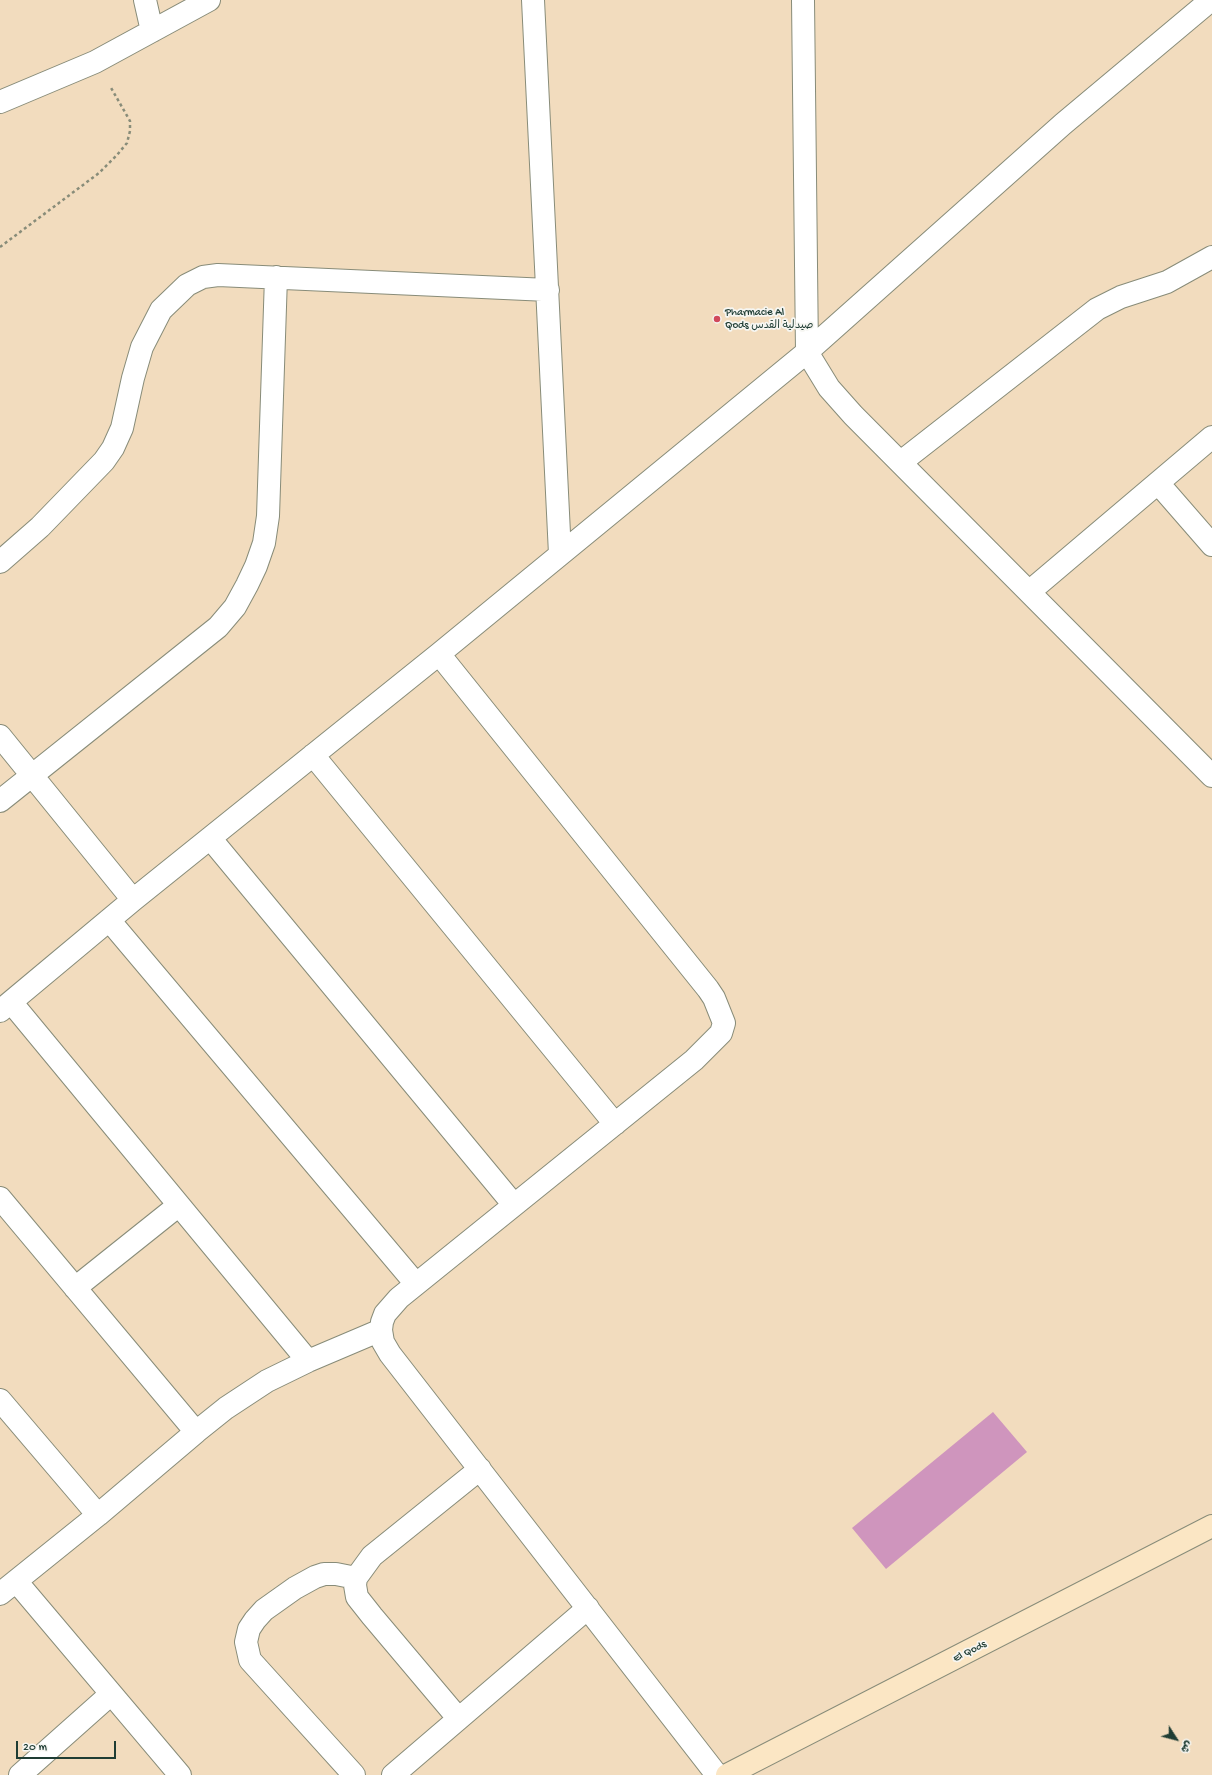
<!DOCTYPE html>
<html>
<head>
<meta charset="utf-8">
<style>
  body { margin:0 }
  #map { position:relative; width:1212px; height:1775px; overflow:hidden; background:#f2dcbe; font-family:"Gochi Hand","Playpen Sans Arabic",sans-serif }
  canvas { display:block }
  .north { position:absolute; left:1156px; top:1719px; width:40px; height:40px; -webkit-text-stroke:3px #f6f6f2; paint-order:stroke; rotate:126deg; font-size:11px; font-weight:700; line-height:16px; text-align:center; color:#1f3d34 }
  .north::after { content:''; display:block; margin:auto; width:14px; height:18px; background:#1f3d34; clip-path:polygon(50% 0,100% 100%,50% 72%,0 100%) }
  .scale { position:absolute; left:16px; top:1741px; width:100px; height:18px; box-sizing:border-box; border:2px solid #1f3d34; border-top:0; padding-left:5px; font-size:12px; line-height:14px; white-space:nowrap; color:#1f3d34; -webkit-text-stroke:3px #f6f6f2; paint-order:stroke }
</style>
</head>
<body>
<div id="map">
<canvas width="1212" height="1775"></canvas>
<div class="north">ش</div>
<div class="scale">20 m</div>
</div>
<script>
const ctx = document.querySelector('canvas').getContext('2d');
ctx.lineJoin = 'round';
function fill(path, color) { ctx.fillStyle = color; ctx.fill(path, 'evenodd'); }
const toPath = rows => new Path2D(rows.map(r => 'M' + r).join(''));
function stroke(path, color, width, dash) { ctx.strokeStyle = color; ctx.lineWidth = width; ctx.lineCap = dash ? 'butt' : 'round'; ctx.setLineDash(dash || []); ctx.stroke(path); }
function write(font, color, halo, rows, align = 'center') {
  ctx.font = font + ' "Gochi Hand","Playpen Sans Arabic",sans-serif'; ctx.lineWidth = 3.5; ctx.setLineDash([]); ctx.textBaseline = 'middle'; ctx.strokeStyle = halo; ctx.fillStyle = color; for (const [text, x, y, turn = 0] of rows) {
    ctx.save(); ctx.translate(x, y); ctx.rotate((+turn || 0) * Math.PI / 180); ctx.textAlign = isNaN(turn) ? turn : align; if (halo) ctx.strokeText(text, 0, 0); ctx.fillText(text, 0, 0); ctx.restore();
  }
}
const building = toPath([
  [993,1412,1027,1452,886,1569,852,1528]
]);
const path = toPath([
  [0,247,99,173,117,155,127,143,130,131,130,121,110,86]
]);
const street = toPath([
  [145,0,152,31],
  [533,0,560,554],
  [803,0,807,352,829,388,853,415,1212,776],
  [0,102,95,62,209,0],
  [901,462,1097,309,1121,297,1167,282,1212,257],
  [1158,483,1212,545],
  [0,562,40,527,104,461,113,448,122,428,133,378,142,347,161,310,187,285,203,277,218,275,548,290],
  [1029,592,1212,437],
  [439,654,708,989,714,998,724,1023,721,1033,694,1060,399,1298,385,1314,382,1322,381,1330,383,1342,390,1354,717,1775],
  [0,736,133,900],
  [313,755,615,1124],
  [0,801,218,627,235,607,247,585,256,566,264,543,268,516,276,277],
  [210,838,514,1205],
  [109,920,416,1284],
  [11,1002,308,1361],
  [0,1011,133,900,439,654,807,352,1063,124,1211,0],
  [0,1198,196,1432],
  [75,1288,179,1205],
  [0,1400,98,1515],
  [16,1581,180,1775],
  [0,1594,98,1515,196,1432,226,1408,267,1381,308,1361,381,1330],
  [458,1718,372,1616,357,1597,355,1585,356,1578,372,1556,480,1469],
  [20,1775,111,1694],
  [354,1775,250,1660,246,1642,249,1629,255,1620,264,1610,295,1588,315,1577,324,1574,336,1574,356,1578],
  [393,1775,588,1608]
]);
const secondary = toPath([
  [727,1775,1212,1526]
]);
const markers = [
  [717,319,4,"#d1495b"]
];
const poiNames = [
  ["Pharmacie Al",725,313],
  ["Qods صيدلية القدس",725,326]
];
const streetNames = [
  ["El Qods",970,1652,-27]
];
fill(building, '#cf95bd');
stroke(street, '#888c79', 24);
stroke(secondary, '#888c79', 24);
stroke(path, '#888c79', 2.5, [3, 3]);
stroke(street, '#fff', 22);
stroke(secondary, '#fbe6c4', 22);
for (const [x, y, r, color] of markers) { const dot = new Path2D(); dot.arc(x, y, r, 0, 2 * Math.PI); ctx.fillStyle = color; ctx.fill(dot); stroke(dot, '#f6f6f2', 1.5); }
write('11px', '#1f3d34', '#f6f6f2', poiNames, 'left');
write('11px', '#1f3d34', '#f6f6f2', streetNames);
</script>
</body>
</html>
